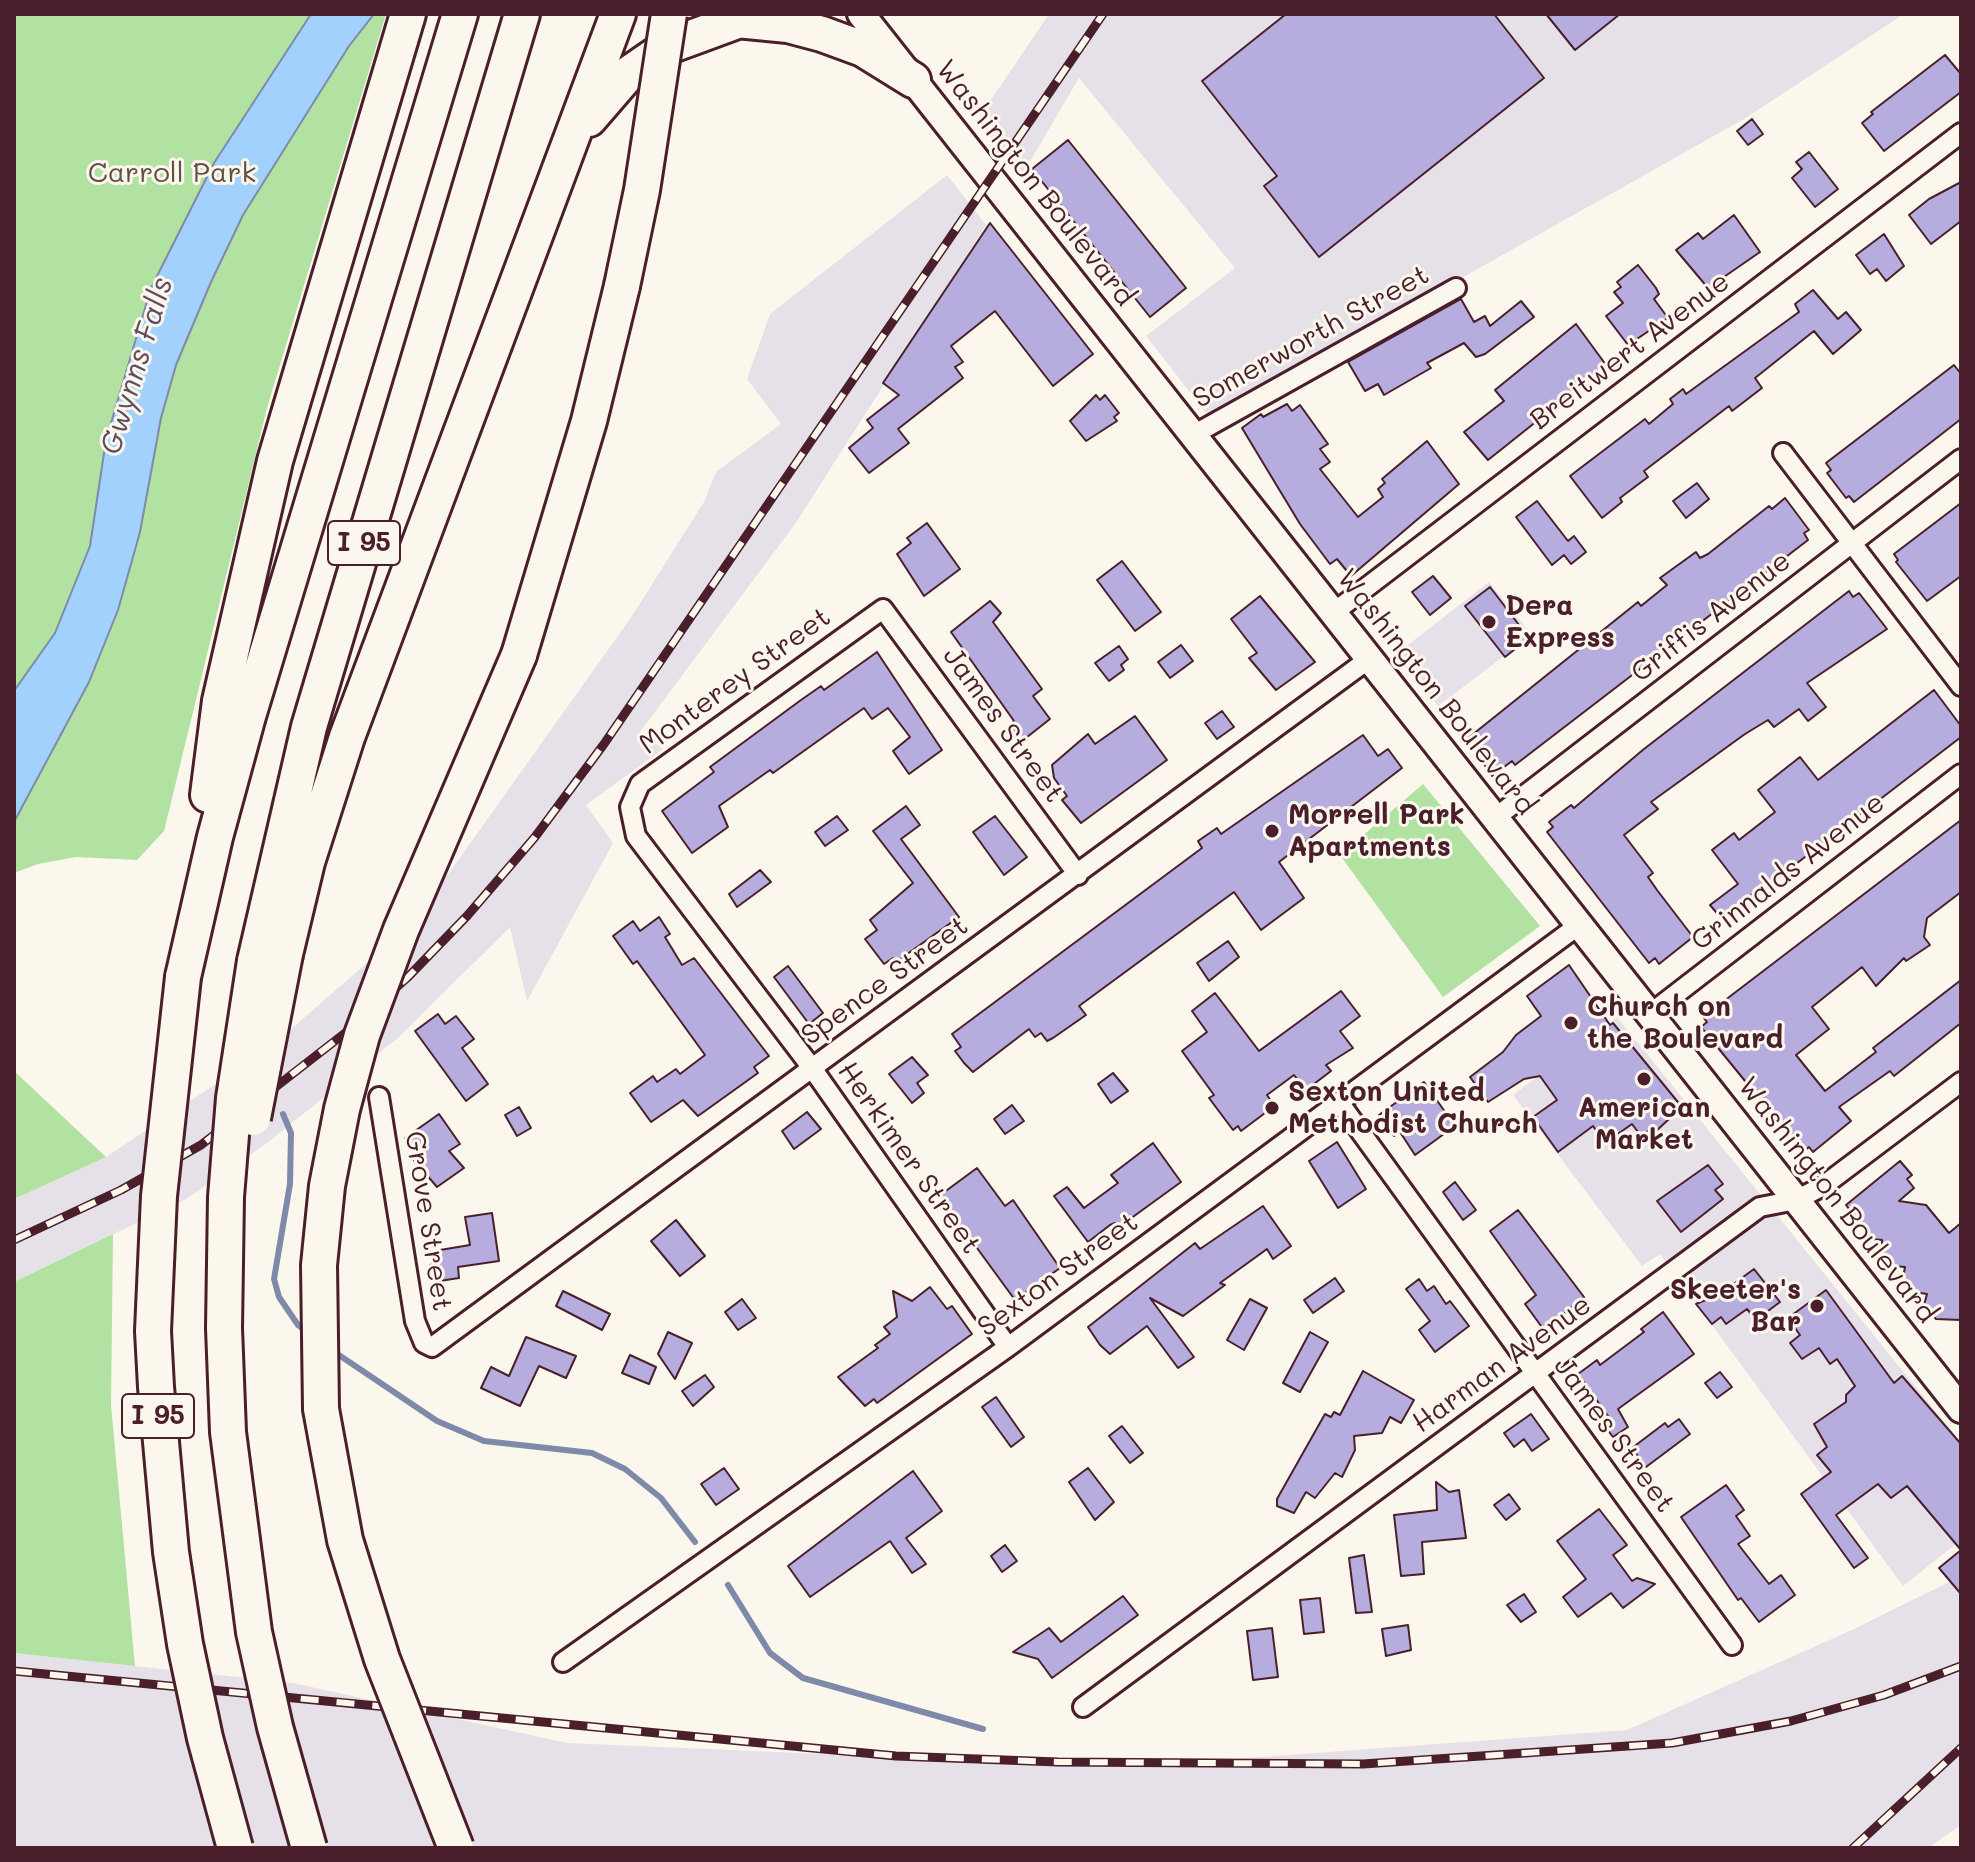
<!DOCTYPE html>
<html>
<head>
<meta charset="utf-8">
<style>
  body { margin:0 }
  #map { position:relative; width:1975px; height:1862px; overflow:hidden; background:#fbf7ec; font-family:Mali,sans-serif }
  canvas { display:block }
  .frame { position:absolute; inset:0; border:16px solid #4a1f2b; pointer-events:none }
</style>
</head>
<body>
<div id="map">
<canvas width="1975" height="1862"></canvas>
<div class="frame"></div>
</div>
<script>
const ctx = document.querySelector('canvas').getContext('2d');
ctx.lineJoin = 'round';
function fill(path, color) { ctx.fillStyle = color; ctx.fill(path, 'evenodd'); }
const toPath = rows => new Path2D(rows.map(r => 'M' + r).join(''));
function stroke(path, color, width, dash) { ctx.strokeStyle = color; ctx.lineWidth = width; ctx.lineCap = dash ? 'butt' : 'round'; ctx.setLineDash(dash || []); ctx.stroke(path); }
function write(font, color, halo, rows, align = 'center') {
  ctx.font = font + ' Mali,sans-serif'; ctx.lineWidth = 6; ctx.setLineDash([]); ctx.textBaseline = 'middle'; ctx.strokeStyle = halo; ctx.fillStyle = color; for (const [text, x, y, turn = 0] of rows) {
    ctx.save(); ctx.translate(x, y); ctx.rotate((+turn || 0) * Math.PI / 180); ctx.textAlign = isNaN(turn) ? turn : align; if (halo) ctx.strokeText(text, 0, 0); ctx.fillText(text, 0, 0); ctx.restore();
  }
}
const built = toPath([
  [1049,14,1904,14,1744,119,1211,419,1146,336,1235,268,1079,78,1022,175,978,119],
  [947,175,986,225,795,524,640,732,663,749,586,805,613,843,527,1001,510,927,399,1037,267,1143,186,1199,14,1282,14,1198,106,1157,268,1049,368,962,449,873,630,619,704,502,716,472,781,424,747,379,770,314],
  [1489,582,1532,635,1438,706,1395,655],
  [1617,1017,1961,1443,1961,1540,1903,1586,1660,1254,1642,1266,1513,1095],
  [1961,1576,1961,1825,1928,1848,14,1848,14,1653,293,1683,567,1743,1125,1767,1627,1730,1852,1630]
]);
const green = toPath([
  [14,14,386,14,267,408,164,831,137,860,76,857,38,864,14,873],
  [1423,784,1540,926,1443,997,1340,855],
  [14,1071,106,1157,14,1199],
  [113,1234,111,1405,135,1666,14,1653,14,1282]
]);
const water = toPath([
  [311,14,374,14,349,46,243,215,211,282,176,365,161,418,140,532,118,610,89,682,14,822,14,691,55,633,90,546,106,440,151,288,214,163,311,14]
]);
const stream = toPath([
  [283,1114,291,1133,290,1184,274,1279,279,1297,298,1325,308,1332],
  [333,1351,437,1421,484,1441,592,1453,625,1469,661,1498,695,1542],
  [728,1585,770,1653,803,1678,983,1729]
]);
const building = toPath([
  [1286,14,1494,14,1544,78,1319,257,1264,186,1277,176,1202,81,1286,14],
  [1546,14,1620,14,1575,50,1546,14],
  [1945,55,1961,74,1961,92,1884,151,1862,123,1873,114,1871,112,1945,55],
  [1752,119,1763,134,1748,145,1737,131,1752,119],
  [1068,140,1186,288,1150,317,1032,169,1068,140],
  [1809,152,1838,189,1815,207,1792,178,1802,169,1796,162,1809,152],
  [1961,182,1961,221,1931,244,1909,215,1929,199,1961,182],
  [1734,215,1760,252,1708,288,1676,250,1698,233,1703,239,1734,215],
  [990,223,1093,354,1053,386,995,311,951,346,963,362,955,367,963,378,898,429,909,443,869,473,849,448,873,428,867,420,899,395,883,383,990,223],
  [1884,234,1904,266,1886,281,1877,269,1870,274,1856,255,1884,234],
  [1638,265,1656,288,1659,294,1654,299,1668,318,1628,345,1606,316,1623,303,1614,292,1621,287,1617,282,1638,265],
  [1813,290,1838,319,1846,312,1861,330,1833,354,1814,331,1755,378,1762,388,1732,411,1729,406,1644,471,1648,477,1620,498,1622,502,1602,518,1570,476,1645,419,1649,424,1673,404,1670,399,1683,389,1686,394,1799,312,1795,304,1813,290],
  [1461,299,1474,322,1485,316,1490,326,1521,301,1534,317,1485,354,1476,357,1464,343,1427,363,1431,368,1384,395,1378,384,1365,391,1348,362,1461,299],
  [1576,324,1609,369,1593,381,1591,378,1488,460,1464,432,1504,401,1495,390,1576,324],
  [1954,365,1961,374,1961,419,1854,502,1849,496,1846,498,1827,473,1831,470,1826,463,1954,365],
  [1096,395,1100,400,1105,395,1119,413,1114,417,1117,421,1086,441,1070,421,1096,395],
  [1287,404,1292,411,1300,405,1328,444,1320,449,1330,462,1320,469,1358,517,1383,497,1378,489,1385,483,1382,479,1427,441,1459,484,1351,576,1337,559,1330,564,1300,524,1242,428,1261,414,1263,417,1287,404],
  [1697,483,1709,499,1686,518,1673,501,1697,483],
  [1785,498,1809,530,1804,533,1808,540,1515,765,1512,761,1492,776,1467,739,1638,602,1641,606,1667,585,1660,578,1696,552,1700,558,1708,554,1769,506,1772,509,1785,498],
  [1537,501,1568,541,1574,536,1586,552,1571,564,1564,555,1552,565,1516,517,1537,501],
  [1961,503,1961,576,1927,601,1896,562,1898,560,1894,554,1961,503],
  [927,523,960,569,924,596,897,554,911,543,907,538,927,523],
  [1122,561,1161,612,1135,631,1097,580,1122,561],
  [1433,576,1451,598,1430,615,1412,592,1433,576],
  [1490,587,1529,638,1505,657,1465,606,1490,587],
  [1849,591,1853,597,1859,593,1887,629,1807,683,1826,707,1808,721,1799,709,1774,727,1768,720,1745,734,1651,802,1658,809,1624,835,1653,873,1648,877,1657,890,1693,937,1659,964,1655,958,1649,963,1547,832,1553,827,1549,822,1571,805,1574,808,1644,749,1849,591],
  [1260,596,1315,662,1276,690,1249,658,1257,653,1231,619,1260,596],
  [990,601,1001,613,993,622,1042,689,1033,696,1050,719,1022,741,1010,725,1014,721,951,632,990,601],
  [1181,645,1193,661,1170,678,1158,662,1181,645],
  [1119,646,1128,659,1121,665,1124,670,1109,681,1095,663,1119,646],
  [877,652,942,750,909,774,893,751,910,737,888,708,872,719,864,708,773,773,770,770,719,806,728,827,692,853,662,811,714,772,710,767,801,700,821,686,824,690,877,652],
  [1934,690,1961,726,1961,737,1766,887,1764,885,1721,918,1710,905,1738,884,1712,850,1734,833,1739,840,1775,812,1758,790,1800,757,1818,780,1934,690],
  [1222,711,1234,727,1217,739,1205,723,1222,711],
  [1135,716,1167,760,1081,823,1062,800,1067,796,1054,778,1052,765,1088,734,1095,744,1135,716],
  [1363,735,1378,756,1388,749,1402,768,1279,862,1304,898,1261,930,1234,892,1079,1006,1086,1015,1053,1038,1047,1041,1041,1033,1035,1037,1029,1029,973,1072,964,1063,955,1051,961,1047,952,1034,1202,848,1198,841,1217,828,1221,834,1363,735],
  [906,806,920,825,901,839,959,917,896,962,893,958,884,964,865,939,877,930,870,920,913,883,873,831,906,806],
  [837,816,848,830,825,846,815,832,837,816],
  [995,816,1027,857,1004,875,973,832,995,816],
  [1961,820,1961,892,1927,918,1924,937,1930,945,1906,961,1904,958,1876,986,1862,967,1812,1007,1829,1029,1796,1055,1825,1091,1876,1052,1873,1048,1961,980,1961,1023,1894,1076,1890,1071,1839,1107,1851,1121,1813,1152,1809,1147,1803,1152,1701,1027,1707,1022,1703,1017,1961,820],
  [760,870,771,882,737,907,729,894,760,870],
  [659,917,670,934,665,937,682,965,694,958,769,1056,754,1067,758,1073,698,1116,683,1100,651,1122,630,1093,653,1076,657,1082,676,1069,680,1074,705,1055,637,961,633,964,613,936,633,921,640,931,659,917],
  [1228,941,1239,957,1209,981,1197,963,1228,941],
  [1569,965,1610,1025,1613,1023,1682,1107,1655,1132,1652,1128,1641,1136,1632,1124,1605,1143,1593,1126,1558,1152,1533,1117,1557,1100,1540,1076,1524,1079,1488,1102,1470,1077,1503,1052,1516,1035,1541,1016,1527,996,1569,965],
  [788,966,823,1013,809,1024,774,977,788,966],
  [1341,991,1360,1016,1340,1031,1353,1048,1326,1065,1331,1071,1306,1090,1294,1075,1267,1095,1271,1101,1266,1105,1269,1110,1241,1131,1238,1126,1233,1130,1209,1098,1214,1095,1182,1051,1207,1032,1192,1011,1215,993,1259,1051,1341,991],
  [438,1014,445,1024,456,1016,474,1039,462,1048,488,1084,466,1101,415,1031,438,1014],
  [912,1057,928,1075,917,1083,924,1093,912,1103,889,1074,912,1057],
  [1113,1073,1128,1091,1111,1103,1098,1084,1113,1073],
  [1424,1082,1455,1126,1415,1155,1400,1132,1394,1136,1379,1115,1424,1082],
  [1012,1105,1024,1121,1005,1134,994,1119,1012,1105],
  [519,1107,531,1128,517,1136,505,1115,519,1107],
  [807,1112,821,1129,794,1149,782,1131,807,1112],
  [439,1114,460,1144,449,1151,464,1168,437,1187,413,1159,418,1156,405,1138,439,1114],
  [1337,1142,1366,1189,1338,1208,1309,1161,1337,1142],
  [1153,1143,1181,1182,1119,1227,1115,1223,1110,1225,1088,1242,1054,1196,1067,1187,1084,1208,1118,1183,1111,1175,1153,1143],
  [1900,1161,1912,1175,1907,1179,1914,1188,1899,1201,1926,1205,1949,1233,1961,1223,1961,1320,1936,1319,1924,1305,1927,1294,1914,1292,1903,1278,1905,1267,1892,1266,1882,1253,1882,1240,1871,1239,1846,1205,1900,1161],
  [1708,1165,1723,1184,1715,1190,1723,1199,1681,1232,1657,1201,1708,1165],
  [977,1168,1005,1206,1013,1200,1060,1268,1015,1300,939,1196,977,1168],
  [1455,1182,1476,1210,1463,1220,1443,1192,1455,1182],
  [1263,1206,1291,1246,1273,1259,1267,1249,1220,1283,1225,1285,1183,1316,1150,1298,1194,1357,1178,1368,1147,1326,1110,1354,1100,1345,1088,1327,1195,1243,1200,1249,1263,1206],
  [1518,1210,1584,1297,1544,1330,1525,1304,1536,1295,1490,1231,1518,1210],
  [492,1213,499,1261,458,1267,459,1278,433,1282,430,1265,436,1264,434,1251,470,1245,465,1217,492,1213],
  [676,1220,705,1256,680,1276,651,1241,676,1220],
  [1754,1269,1780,1302,1756,1320,1747,1309,1726,1324,1721,1317,1712,1324,1696,1304,1720,1294,1754,1269],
  [1335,1278,1344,1291,1313,1313,1304,1300,1335,1278],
  [1419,1279,1427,1291,1434,1286,1446,1304,1450,1301,1469,1326,1435,1352,1419,1330,1430,1321,1406,1289,1419,1279],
  [930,1287,947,1309,952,1306,972,1334,877,1403,874,1399,865,1406,838,1377,878,1348,875,1345,890,1334,884,1327,897,1317,893,1291,912,1301,930,1287],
  [1826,1290,1894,1383,1902,1376,1961,1444,1961,1594,1939,1568,1961,1550,1907,1486,1891,1498,1878,1484,1836,1515,1868,1558,1854,1568,1801,1494,1831,1472,1817,1455,1827,1447,1814,1424,1846,1402,1846,1395,1855,1386,1837,1359,1830,1364,1819,1348,1802,1359,1790,1343,1800,1335,1788,1318,1826,1290],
  [563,1291,610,1314,602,1330,556,1306,563,1291],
  [742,1299,756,1318,738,1330,725,1312,742,1299],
  [1250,1299,1267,1308,1244,1350,1227,1340,1250,1299],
  [1663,1312,1694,1354,1618,1409,1628,1427,1613,1437,1600,1420,1608,1416,1578,1374,1597,1360,1600,1365,1644,1332,1641,1329,1663,1312],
  [668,1332,692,1343,675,1379,658,1354,668,1332],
  [1310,1332,1328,1342,1300,1392,1283,1383,1310,1332],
  [526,1337,576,1356,566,1378,539,1366,520,1406,481,1388,491,1367,509,1376,526,1337],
  [630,1355,656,1367,649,1384,622,1373,630,1355],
  [1363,1371,1414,1400,1401,1423,1390,1417,1382,1433,1354,1436,1355,1450,1342,1477,1335,1473,1315,1498,1306,1492,1294,1513,1277,1506,1277,1499,1325,1414,1331,1417,1334,1412,1340,1415,1363,1371],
  [1720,1372,1732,1387,1717,1398,1705,1383,1720,1372],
  [705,1375,714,1387,693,1406,682,1391,705,1375],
  [996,1397,1024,1437,1011,1447,982,1407,996,1397],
  [1531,1414,1549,1439,1532,1451,1524,1439,1514,1447,1504,1433,1531,1414],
  [1679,1419,1690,1434,1646,1467,1632,1448,1665,1423,1668,1427,1679,1419],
  [1122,1426,1143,1453,1130,1463,1109,1436,1122,1426],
  [724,1468,739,1489,716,1505,701,1484,724,1468],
  [1088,1468,1114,1502,1095,1520,1069,1482,1088,1468],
  [913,1471,942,1511,906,1538,926,1564,912,1573,890,1541,810,1597,788,1566,913,1471],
  [1436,1482,1449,1492,1459,1490,1466,1538,1422,1542,1424,1574,1401,1576,1394,1515,1437,1510,1436,1482],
  [1726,1485,1744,1510,1736,1516,1750,1536,1738,1544,1769,1584,1781,1575,1795,1595,1759,1622,1741,1598,1738,1600,1681,1517,1726,1485],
  [1509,1494,1520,1509,1506,1520,1494,1505,1509,1494],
  [1599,1509,1627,1545,1613,1555,1632,1581,1637,1578,1655,1584,1623,1608,1611,1593,1578,1617,1563,1597,1586,1579,1557,1541,1599,1509],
  [1005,1545,1017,1561,1002,1572,991,1556,1005,1545],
  [1364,1555,1372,1612,1356,1613,1349,1558,1364,1555],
  [1524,1594,1536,1612,1521,1622,1507,1605,1524,1594],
  [1123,1596,1138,1615,1052,1678,1038,1659,1013,1652,1049,1628,1061,1642,1123,1596],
  [1320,1598,1324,1632,1304,1634,1300,1600,1320,1598],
  [1408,1625,1411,1650,1386,1656,1382,1629,1408,1625],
  [1272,1628,1278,1677,1253,1680,1247,1631,1272,1628]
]);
const minor = toPath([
  [1193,435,1456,288],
  [1783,453,1961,686],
  [1333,613,1961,133],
  [1495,818,1961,459],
  [1650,1014,1961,774],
  [379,1097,415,1321,424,1343,432,1347,1369,659],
  [1339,1102,1732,1645],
  [1008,1347,812,1068,636,836,630,807,640,784,883,609,1078,875],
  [563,1662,1008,1347,1579,925],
  [1083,1707,1760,1207,1796,1200,1823,1186,1961,1082]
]);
const secondary = toPath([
  [861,14,1961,1409]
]);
const motorway = toPath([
  [737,20,788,25,822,34,863,49,913,80],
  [589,119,627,75,669,46,756,14],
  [519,655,589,421,622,286],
  [208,795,220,701,275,461,408,14],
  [285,954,307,862,347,737,618,14],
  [255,961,309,727,522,14],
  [183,977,215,837,248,716,460,14]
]);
const rail = toPath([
  [14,1240,121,1190,201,1145,349,1030,407,978,467,916,535,837,604,744,1103,14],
  [14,1671,896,1756,1058,1762,1363,1764,1672,1743,1791,1721,1884,1695,1961,1666],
  [1853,1848,1961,1748]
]);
const motorwayBridge = toPath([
  [622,286,642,190,669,14],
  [255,961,234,1098,226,1197,224,1328,228,1432,254,1632,275,1727,309,1848],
  [183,977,159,1196,153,1331,156,1387,171,1552,185,1644,205,1738,235,1848],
  [253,1118,285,954],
  [456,1848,382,1659,345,1540,321,1409,319,1265,327,1186,342,1109,362,1035,401,930,519,655]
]);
const markers = [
  [1489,622,8,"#4a1f2b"],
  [1272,831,8,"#4a1f2b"],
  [1571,1023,8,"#4a1f2b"],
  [1644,1079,8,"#4a1f2b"],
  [1272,1108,8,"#4a1f2b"],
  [1817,1306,8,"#4a1f2b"]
];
const shields = [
  [364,543,72],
  [158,1416,72]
];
const shieldNames = [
  ["I 95",364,543],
  ["I 95",158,1416]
];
const parkNames = [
  ["Carroll Park",172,173]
];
const streetNames = [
  ["Washington Boulevard",1035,183,52],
  ["Somerworth Street",1311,337,-29],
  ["Breitwert Avenue",1630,351,-37],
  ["Griffis Avenue",1711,617,-38],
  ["Monterey Street",735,681,-36],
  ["Washington Boulevard",1436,692,52],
  ["James Street",1003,725,54],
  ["Grinnalds Avenue",1788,872,-38],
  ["Spence Street",885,981,-36],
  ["Herkimer Street",909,1158,55],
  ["Washington Boulevard",1837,1200,52],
  ["Grove Street",428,1221,81],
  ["Sexton Street",1058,1275,-36],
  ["Harman Avenue",1502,1364,-36],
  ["James Street",1614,1435,54]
];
const poiNames = [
  ["Dera",1505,606],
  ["Express",1505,638],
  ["Morrell Park",1288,815],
  ["Apartments",1288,847],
  ["Church on",1587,1007],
  ["the Boulevard",1587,1039],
  ["Sexton United",1288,1092],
  ["Methodist Church",1288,1124],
  ["American",1644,1108,"center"],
  ["Market",1644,1140,"center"],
  ["Skeeter's",1801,1290,"right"],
  ["Bar",1801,1322,"right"]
];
const waterNames = [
  ["Gwynns Falls",137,366,-73]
];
fill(built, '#e6e1e8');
fill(green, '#b2e2a1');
fill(water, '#a3d1fe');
stroke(water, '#7f8aaa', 2);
stroke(stream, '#7f8aaa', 6);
fill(building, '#b6adde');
stroke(building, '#4a1f2b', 2);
stroke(minor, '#4a1f2b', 24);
stroke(secondary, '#4a1f2b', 32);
stroke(motorway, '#4a1f2b', 40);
stroke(minor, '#fbf7ec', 18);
stroke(secondary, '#fbf7ec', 26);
stroke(motorway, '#fbf7ec', 34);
stroke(rail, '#4a1f2b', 9);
stroke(rail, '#fbf7ec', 6, [18]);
stroke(motorwayBridge, '#4a1f2b', 40, []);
stroke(motorwayBridge, '#fbf7ec', 34);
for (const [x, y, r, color] of markers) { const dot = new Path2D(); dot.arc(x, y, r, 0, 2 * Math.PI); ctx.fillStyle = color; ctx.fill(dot); stroke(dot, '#fbf7ec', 3); }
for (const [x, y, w] of shields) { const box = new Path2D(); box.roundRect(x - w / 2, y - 22, w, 44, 6); ctx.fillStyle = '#fbf7ec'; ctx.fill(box); stroke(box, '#4a1f2b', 2); }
write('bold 26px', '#4a1f2b', null, shieldNames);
write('28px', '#645048', '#fbf7ec', parkNames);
write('28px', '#4a1f2b', '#fbf7ec', streetNames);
write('bold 28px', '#4a1f2b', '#fbf7ec', poiNames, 'left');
write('italic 30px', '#604c60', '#fbf7ec', waterNames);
</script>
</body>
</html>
